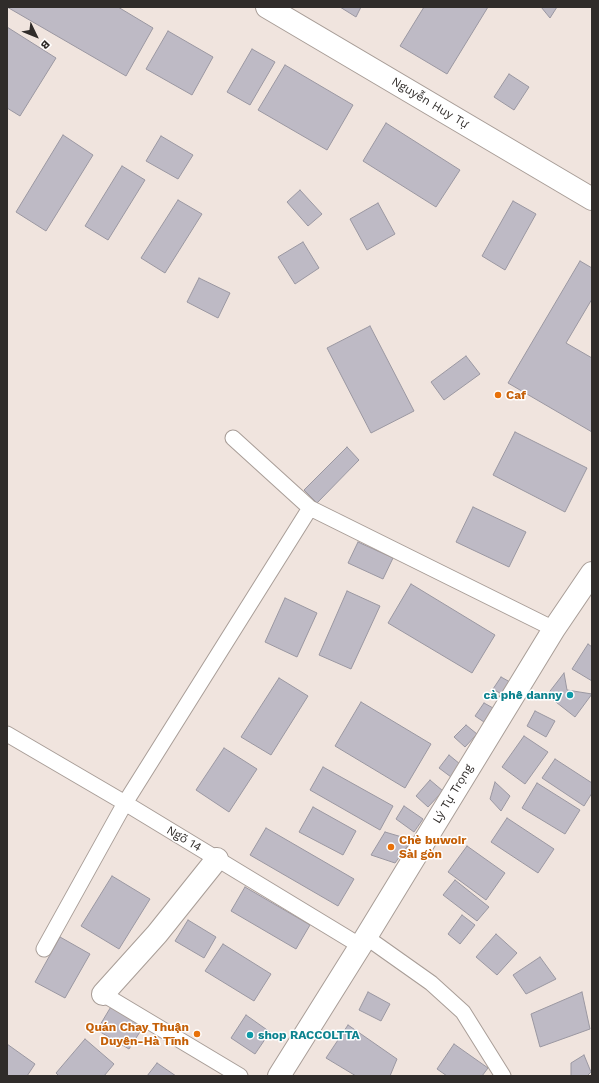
<!DOCTYPE html>
<html>
<head>
<meta charset="utf-8">
<style>
  body { margin:0 }
  #map { position:relative; width:599px; height:1083px; overflow:hidden; background:#f0e4de; font-family:"Work Sans",sans-serif }
  canvas { display:block }
  .frame { position:absolute; inset:0; border:8px solid #302c2a; pointer-events:none }
  .north { position:absolute; left:16px; top:16px; width:40px; height:40px; -webkit-text-stroke:3px #fff; paint-order:stroke; rotate:133deg; font-size:11px; font-weight:700; line-height:16px; text-align:center; color:#302c2a }
  .north::after { content:''; display:block; margin:auto; width:14px; height:18px; background:#302c2a; clip-path:polygon(50% 0,100% 100%,50% 72%,0 100%) }
</style>
</head>
<body>
<div id="map">
<canvas width="599" height="1083"></canvas>
<div class="frame"></div>
<div class="north">B</div>
</div>
<script>
const ctx = document.querySelector('canvas').getContext('2d');
ctx.lineJoin = 'round';
function fill(path, color) { ctx.fillStyle = color; ctx.fill(path, 'evenodd'); }
const toPath = rows => new Path2D(rows.map(r => 'M' + r).join(''));
function stroke(path, color, width, dash) { ctx.strokeStyle = color; ctx.lineWidth = width; ctx.lineCap = dash ? 'butt' : 'round'; ctx.setLineDash(dash || []); ctx.stroke(path); }
function write(font, color, halo, rows, align = 'center') {
  ctx.font = font + ' "Work Sans",sans-serif'; ctx.lineWidth = 3; ctx.setLineDash([]); ctx.textBaseline = 'middle'; ctx.strokeStyle = halo; ctx.fillStyle = color; for (const [text, x, y, turn = 0] of rows) {
    ctx.save(); ctx.translate(x, y); ctx.rotate((+turn || 0) * Math.PI / 180); ctx.textAlign = isNaN(turn) ? turn : align; if (halo) ctx.strokeText(text, 0, 0); ctx.fillText(text, 0, 0); ctx.restore();
  }
}
const building = toPath([
  [7,7,118,7,153,28,126,76,7,7],
  [340,7,361,7,356,17,340,7],
  [424,7,488,7,447,74,400,46,424,7],
  [541,7,557,7,550,18,541,7],
  [7,27,56,58,20,116,7,108,7,27],
  [168,31,213,57,192,95,146,69,168,31],
  [252,49,275,62,250,105,227,92,252,49],
  [285,65,353,105,327,150,258,110,285,65],
  [509,74,529,87,514,110,494,97,509,74],
  [386,123,460,170,436,207,363,161,386,123],
  [63,135,93,155,46,231,16,212,63,135],
  [161,136,193,155,178,179,146,161,161,136],
  [122,166,145,180,108,240,85,226,122,166],
  [300,190,322,214,308,226,287,202,300,190],
  [178,200,202,214,165,273,141,258,178,200],
  [513,201,536,214,505,270,482,256,513,201],
  [378,203,395,234,367,250,350,219,378,203],
  [303,242,319,268,295,284,278,257,303,242],
  [580,261,592,268,592,299,566,343,592,358,592,432,508,383,580,261],
  [199,278,230,293,218,318,187,302,199,278],
  [370,326,414,411,371,433,327,348,370,326],
  [466,356,480,374,444,400,431,382,466,356],
  [515,432,587,468,565,512,493,475,515,432],
  [347,447,359,460,317,503,304,490,347,447],
  [473,507,526,532,509,567,456,542,473,507],
  [358,542,393,558,383,579,348,563,358,542],
  [411,584,495,635,472,673,388,623,411,584],
  [347,591,380,606,351,669,319,655,347,591],
  [285,598,317,613,297,657,265,642,285,598],
  [588,644,592,647,592,681,572,669,588,644],
  [564,673,567,690,592,694,575,717,547,695,564,673],
  [501,677,510,682,503,695,493,689,501,677],
  [279,678,308,696,271,755,241,737,279,678],
  [361,702,431,744,405,788,335,746,361,702],
  [484,703,493,708,484,722,475,716,484,703],
  [535,711,555,721,546,737,527,726,535,711],
  [466,725,477,734,465,747,454,737,466,725],
  [524,736,548,752,525,784,502,767,524,736],
  [224,748,257,769,229,812,196,790,224,748],
  [449,755,460,764,451,777,439,768,449,755],
  [555,759,592,783,592,793,584,806,542,778,555,759],
  [323,767,393,806,380,830,310,790,323,767],
  [430,780,443,791,428,807,416,796,430,780],
  [495,782,510,796,501,811,490,799,495,782],
  [537,783,580,810,565,834,522,808,537,783],
  [404,806,423,819,414,832,396,819,404,806],
  [313,807,356,831,343,855,299,832,313,807],
  [507,818,554,849,538,873,491,842,507,818],
  [266,828,354,879,338,906,250,855,266,828],
  [385,832,412,840,395,863,371,855,385,832],
  [467,846,505,873,486,900,448,872,467,846],
  [112,876,150,899,119,949,81,926,112,876],
  [455,880,489,907,477,921,443,895,455,880],
  [245,887,310,925,296,949,231,911,245,887],
  [462,915,475,925,460,944,448,934,462,915],
  [188,920,216,937,204,958,175,941,188,920],
  [496,934,517,953,497,975,476,957,496,934],
  [60,937,90,954,65,998,35,982,60,937],
  [223,944,271,974,254,1001,205,971,223,944],
  [540,957,556,979,526,994,513,975,540,957],
  [368,992,390,1004,381,1021,359,1010,368,992],
  [582,992,590,1029,540,1047,531,1014,582,992],
  [112,1005,145,1024,129,1049,97,1030,112,1005],
  [246,1015,270,1032,255,1054,231,1038,246,1015],
  [348,1025,397,1059,390,1076,356,1076,326,1058,348,1025],
  [85,1039,114,1064,104,1076,59,1076,56,1073,85,1039],
  [7,1044,35,1064,27,1076,7,1076,7,1044],
  [454,1044,488,1068,482,1076,447,1076,437,1069,454,1044],
  [584,1055,591,1072,587,1076,571,1076,571,1063,584,1055],
  [157,1063,176,1076,147,1076,157,1063]
]);
const service = toPath([
  [233,438,310,508,554,629],
  [7,734,125,803,359,945],
  [366,937,431,983,463,1012,503,1076],
  [44,949,125,803,310,508],
  [103,994,240,1076]
]);
const minor = toPath([
  [267,7,592,199],
  [103,994,157,934,217,859]
]);
const tertiary = toPath([
  [279,1076,366,937,554,629,592,573]
]);
const markers = [
  [498,395,4,"#e8710a"],
  [570,695,4,"#0f9aa8"],
  [391,847,4,"#e8710a"],
  [197,1034,4,"#e8710a"],
  [250,1035,4,"#0f9aa8"]
];
const streetNames = [
  ["Nguyễn Huy Tự",430,103,31],
  ["Lý Tự Trọng",453,794,-59],
  ["Ngõ 14",184,839,31]
];
const foodNames = [
  ["Caf",506,395],
  ["Chè buwoir",399,840],
  ["Sài gòn",399,854],
  ["Quán Chay Thuận",189,1027,"right"],
  ["Duyên-Hà Tĩnh",189,1041,"right"]
];
const cultureNames = [
  ["cà phê danny",562,695],
  ["shop RACCOLTTA",258,1035,"left"]
];
fill(building, '#bebac5');
stroke(building, '#9a97a1', 1);
stroke(service, '#a89d97', 17);
stroke(minor, '#a89d97', 24);
stroke(tertiary, '#a89d97', 24);
stroke(service, '#fff', 15);
stroke(minor, '#fff', 22);
stroke(tertiary, '#fff', 22);
for (const [x, y, r, color] of markers) { const dot = new Path2D(); dot.arc(x, y, r, 0, 2 * Math.PI); ctx.fillStyle = color; ctx.fill(dot); stroke(dot, '#fff', 1.5); }
write('12px', '#302c2a', '#fff', streetNames);
write('bold 12px', '#c56008', '#fff', foodNames, 'left');
write('bold 12px', '#0d838f', '#fff', cultureNames, 'right');
</script>
</body>
</html>
